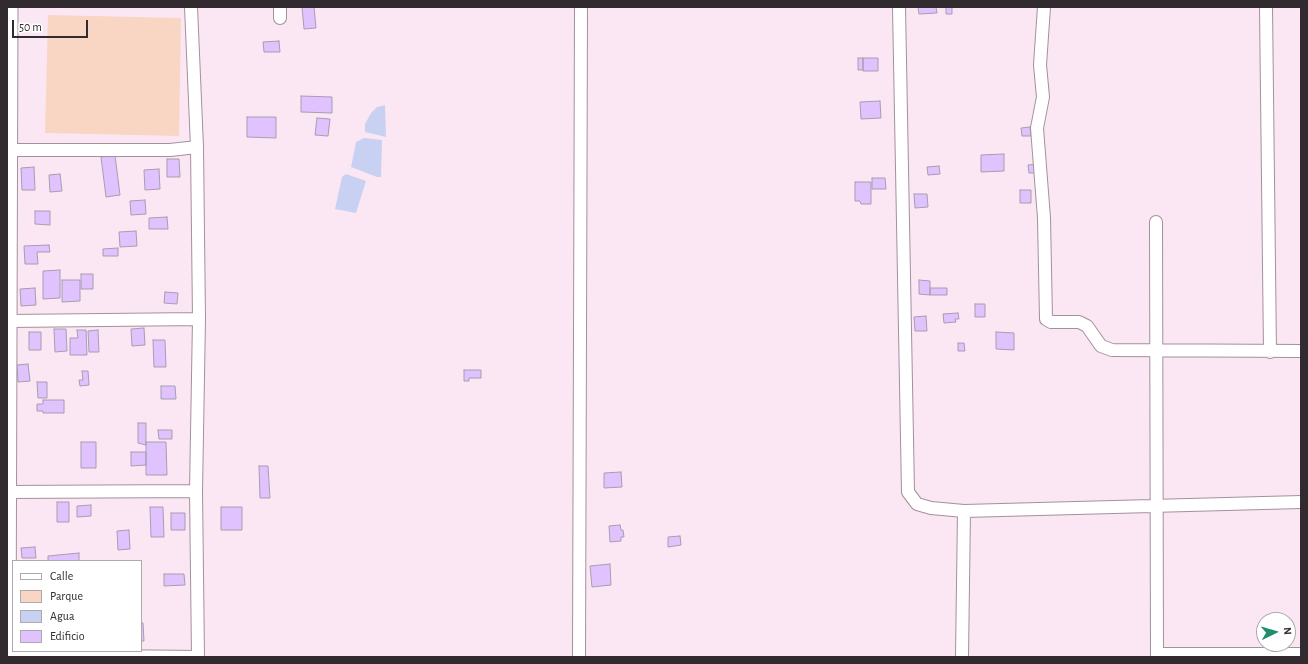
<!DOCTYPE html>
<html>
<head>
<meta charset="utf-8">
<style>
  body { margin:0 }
  #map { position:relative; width:1308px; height:664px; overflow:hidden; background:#fbe7f3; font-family:"Alegreya Sans",sans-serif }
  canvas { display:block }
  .frame { position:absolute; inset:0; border:8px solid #312a2e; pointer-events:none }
  .legend { position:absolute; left:12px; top:560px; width:130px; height:92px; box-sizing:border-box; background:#fff; border:1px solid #adaaab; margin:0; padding:5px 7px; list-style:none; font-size:12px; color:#312a2e }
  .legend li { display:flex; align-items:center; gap:8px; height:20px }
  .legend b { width:20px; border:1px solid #adaaab }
  .north { position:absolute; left:1256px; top:612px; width:40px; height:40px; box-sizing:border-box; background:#fff; border:1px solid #adaaab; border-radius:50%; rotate:85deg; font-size:11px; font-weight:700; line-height:16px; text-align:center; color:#312a2e }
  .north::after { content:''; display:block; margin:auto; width:14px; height:18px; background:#218d6c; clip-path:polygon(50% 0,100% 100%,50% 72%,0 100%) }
  .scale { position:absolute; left:12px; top:20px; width:76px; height:18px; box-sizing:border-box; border:2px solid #312a2e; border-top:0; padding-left:5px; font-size:12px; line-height:14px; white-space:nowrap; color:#312a2e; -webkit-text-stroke:3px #fff; paint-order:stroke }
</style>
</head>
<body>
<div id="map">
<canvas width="1308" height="664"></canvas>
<div class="frame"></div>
<ul class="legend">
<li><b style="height:5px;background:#fff"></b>Calle</li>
<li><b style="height:11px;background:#f8d6c3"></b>Parque</li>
<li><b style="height:11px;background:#c8d1f1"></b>Agua</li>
<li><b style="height:11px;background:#e0c2ff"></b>Edificio</li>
</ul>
<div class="north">N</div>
<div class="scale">50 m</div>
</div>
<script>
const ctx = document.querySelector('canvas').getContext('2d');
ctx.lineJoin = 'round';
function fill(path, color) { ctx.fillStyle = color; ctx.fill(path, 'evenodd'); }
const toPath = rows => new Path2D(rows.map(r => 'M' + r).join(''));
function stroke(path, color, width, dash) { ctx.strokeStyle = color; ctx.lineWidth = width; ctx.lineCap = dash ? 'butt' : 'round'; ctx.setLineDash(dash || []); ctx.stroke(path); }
const green = toPath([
  [48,15,181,18,179,136,45,133]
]);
const water = toPath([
  [385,105,386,137,365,132,365,124,371,113,377,107],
  [364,138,382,140,381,177,377,177,351,167,356,142],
  [346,174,366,181,356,213,335,209,342,177]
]);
const building = toPath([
  [302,7,314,7,316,28,304,29,302,7],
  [918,7,936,7,937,13,919,14,918,7],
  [946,7,952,7,952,14,946,14,946,7],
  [279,41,280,52,264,52,263,42,279,41],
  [858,58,863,58,863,70,858,70,858,58],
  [863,58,878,58,878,71,863,71,863,58],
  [301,96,332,97,332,113,301,112,301,96],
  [880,101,881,118,861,119,860,102,880,101],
  [247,117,276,117,276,138,247,137,247,117],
  [317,118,330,119,328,136,315,135,317,118],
  [1030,127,1031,136,1022,136,1021,128,1030,127],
  [1004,154,1004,171,981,172,981,155,1004,154],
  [115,155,120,195,106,197,101,157,115,155],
  [167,159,179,159,180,177,167,177,167,159],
  [1039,164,1039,173,1029,173,1028,165,1039,164],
  [939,166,940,174,928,175,927,167,939,166],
  [34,167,35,190,22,190,21,168,34,167],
  [159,169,160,189,145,190,144,170,159,169],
  [60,174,62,191,50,192,49,175,60,174],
  [872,178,885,178,886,189,872,189,872,178],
  [855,182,871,182,871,204,861,204,860,201,855,201,855,182],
  [1020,190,1031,190,1031,203,1020,203,1020,190],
  [914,194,927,194,928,207,915,208,914,194],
  [145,200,146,214,131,215,130,201,145,200],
  [35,211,50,211,50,225,35,224,35,211],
  [167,217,168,229,149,229,149,218,167,217],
  [136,231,137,246,120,247,119,232,136,231],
  [49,245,50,252,37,252,38,264,25,264,24,246,49,245],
  [118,248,118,256,103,256,103,249,118,248],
  [60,270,60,298,43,299,43,271,60,270],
  [81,274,93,274,93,289,81,289,81,274],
  [62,280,80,280,80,301,62,302,62,280],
  [919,280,930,281,930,295,919,294,919,280],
  [35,288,36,305,21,306,20,289,35,288],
  [930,288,947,288,947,295,930,295,930,288],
  [165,292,178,293,177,304,164,303,165,292],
  [975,304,985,304,985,317,975,317,975,304],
  [958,313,959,319,955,319,956,322,944,323,943,314,958,313],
  [926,316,927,331,915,331,914,317,926,316],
  [144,328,145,345,132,346,131,329,144,328],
  [54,329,66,329,67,351,55,352,54,329],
  [77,330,86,330,87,355,70,355,70,338,78,338,77,330],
  [98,330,99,352,89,352,88,331,98,330],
  [29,332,41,332,41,350,29,350,29,332],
  [996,332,1014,333,1014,350,996,349,996,332],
  [153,340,165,340,166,367,154,367,153,340],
  [958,343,964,343,965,351,958,351,958,343],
  [28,364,30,381,18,382,17,365,28,364],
  [464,370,481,370,481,378,469,378,469,381,464,381,464,370],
  [82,371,88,371,89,385,80,386,79,380,83,380,82,371],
  [37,382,47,382,47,398,38,398,37,382],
  [161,386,175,386,176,399,161,399,161,386],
  [43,400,64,400,64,413,43,413,43,411,37,411,37,404,43,404,43,400],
  [138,423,146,423,146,445,138,443,138,423],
  [158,430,172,430,172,439,159,439,158,430],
  [81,442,96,442,96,468,81,468,81,442],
  [146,442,166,442,167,475,146,475,146,442],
  [131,452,146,452,146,465,131,466,131,452],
  [259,466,268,466,270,498,260,498,259,466],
  [621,472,622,487,604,488,604,473,621,472],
  [57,502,69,502,69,522,57,522,57,502],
  [91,505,91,516,77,517,77,506,91,505],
  [150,507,163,507,164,537,151,537,150,507],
  [221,507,242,507,242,530,221,530,221,507],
  [171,513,185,513,185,530,171,530,171,513],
  [620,525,621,530,623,530,624,537,621,537,621,541,610,542,609,526,620,525],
  [129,530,130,549,118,550,117,531,129,530],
  [680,536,681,545,668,547,668,537,680,536],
  [35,547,36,558,22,558,21,548,35,547],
  [79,553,79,561,48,561,48,556,79,553],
  [610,564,611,585,592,587,590,566,610,564],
  [164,574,184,574,185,585,164,586,164,574],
  [141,623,143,623,144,641,141,641,141,623]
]);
const minor = toPath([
  [191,7,197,147,199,319,196,491,198,657],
  [899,7,908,492,917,504,931,508,964,511,1301,502],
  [1044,7,1040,65,1043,97,1037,128,1044,218,1046,319,1051,322,1079,322,1087,326,1101,346,1112,350,1301,351],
  [1266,7,1270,352],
  [280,18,280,7],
  [10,150,170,150,197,147],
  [1156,222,1157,657],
  [9,321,199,319],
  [8,492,196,491],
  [1157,654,1301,654],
  [8,655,198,657],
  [579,657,581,7],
  [962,657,964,511]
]);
const tertiary = toPath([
  [8,657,10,7]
]);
fill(green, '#f8d6c3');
fill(water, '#c8d1f1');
fill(building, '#e0c2ff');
stroke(building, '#a69eae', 1);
stroke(minor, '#a3919b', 14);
stroke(tertiary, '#a3919b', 17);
stroke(minor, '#fff', 12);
stroke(tertiary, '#fff', 15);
</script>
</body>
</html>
